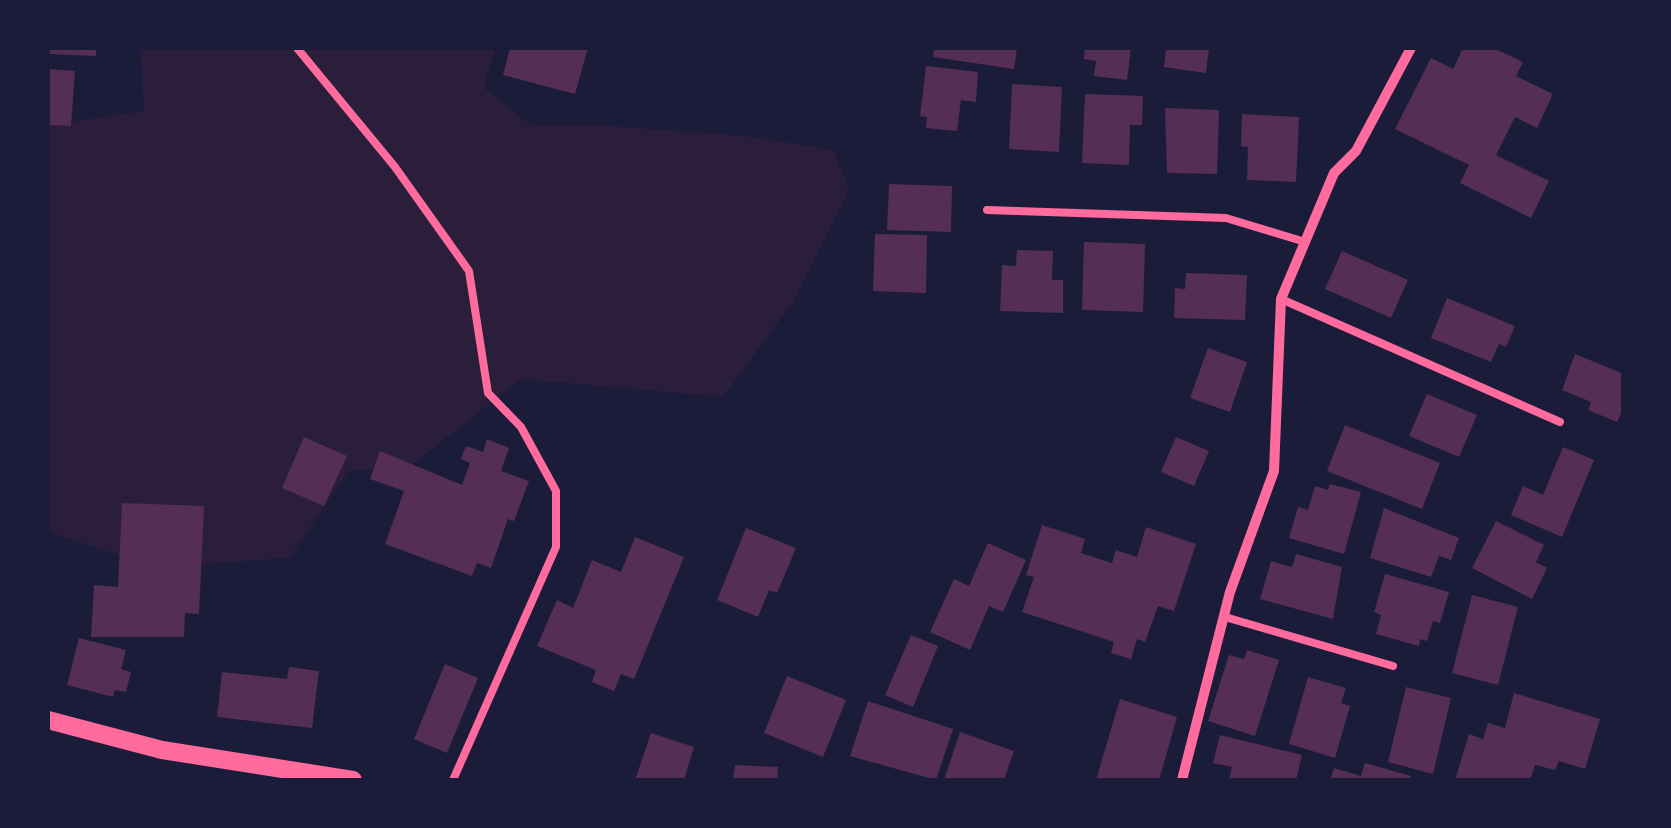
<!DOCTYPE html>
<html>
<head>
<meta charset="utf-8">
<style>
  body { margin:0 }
  #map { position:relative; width:1671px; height:828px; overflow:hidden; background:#1b1b3a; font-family:"Work Sans",sans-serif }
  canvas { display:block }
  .frame { position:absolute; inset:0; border:50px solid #1b1b3a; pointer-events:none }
</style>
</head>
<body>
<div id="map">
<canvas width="1671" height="828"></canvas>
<div class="frame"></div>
</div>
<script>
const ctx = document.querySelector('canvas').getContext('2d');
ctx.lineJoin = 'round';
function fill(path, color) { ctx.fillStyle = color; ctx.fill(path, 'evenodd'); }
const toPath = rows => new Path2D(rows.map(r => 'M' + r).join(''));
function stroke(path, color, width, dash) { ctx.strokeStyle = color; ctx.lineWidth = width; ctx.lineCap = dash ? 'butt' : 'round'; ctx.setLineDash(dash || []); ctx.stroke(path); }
const green = toPath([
  [140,48,495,48,484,88,532,126,597,125,746,136,834,150,849,190,793,302,723,397,521,379,412,465,348,471,290,558,156,567,52,533,48,527,48,125,144,111]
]);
const building = toPath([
  [48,48,96,48,96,56,48,54],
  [510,48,588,48,575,94,503,75],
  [934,48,1017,48,1014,69,933,57],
  [1085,48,1131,48,1127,80,1094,76,1096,61,1084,59],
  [1166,48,1209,48,1206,73,1164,67],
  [1463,48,1493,48,1523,62,1516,76,1553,94,1537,128,1515,117,1496,155,1549,181,1531,218,1460,183,1469,165,1395,129,1431,58,1453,69],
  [926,66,978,72,976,102,961,100,957,131,926,128,927,117,920,116],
  [48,69,75,71,71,126,48,125],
  [1012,84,1062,87,1059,152,1009,149],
  [1085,94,1143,96,1142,125,1130,125,1129,165,1082,163],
  [1165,108,1219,110,1217,174,1167,173],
  [1242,114,1299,117,1296,182,1247,180,1248,147,1241,146],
  [889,184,952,186,951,232,887,230],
  [875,234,927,235,926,293,873,291],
  [1084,242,1145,244,1143,312,1082,310],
  [1017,250,1053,251,1052,280,1063,280,1063,313,1000,311,1002,265,1016,266],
  [1342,251,1408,280,1391,318,1325,289],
  [1186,273,1247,275,1245,320,1174,318,1175,288,1185,289],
  [1447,298,1515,326,1506,347,1499,344,1491,362,1431,338],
  [1208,348,1247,362,1230,412,1190,398],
  [1575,354,1624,374,1624,407,1617,422,1588,410,1591,402,1562,390],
  [1427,394,1477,415,1459,457,1409,436],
  [1345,425,1440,463,1422,509,1327,471],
  [304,437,347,456,324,506,282,488],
  [1176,437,1209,451,1194,486,1161,472],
  [487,439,509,448,501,471,529,481,514,521,508,519,491,568,477,563,472,576,385,544,404,491,370,479,380,451,462,485,470,463,461,459,466,446,483,452],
  [1563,447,1594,460,1562,537,1511,515,1523,486,1543,495],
  [1330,484,1361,492,1344,554,1289,538,1298,507,1308,510,1315,486,1328,490],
  [122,503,204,506,199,614,185,613,184,637,91,637,94,585,118,587],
  [1384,508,1459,538,1451,560,1439,556,1431,577,1370,558],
  [1496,521,1544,545,1536,562,1547,568,1532,599,1472,568],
  [1042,525,1085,539,1081,553,1112,563,1116,550,1137,557,1146,527,1196,544,1174,611,1158,606,1145,642,1137,639,1131,659,1111,653,1114,642,1022,612,1034,577,1026,575],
  [746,528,796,548,777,593,769,590,758,617,717,600],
  [635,537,684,557,634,679,621,674,614,691,592,682,596,670,537,646,557,600,573,608,592,560,621,572],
  [988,543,1026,560,1003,612,989,606,970,650,930,632,954,579,969,586],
  [1296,554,1342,567,1333,619,1260,599,1271,561,1292,567],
  [1385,574,1449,592,1440,623,1433,621,1427,641,1420,639,1419,646,1376,634,1381,615,1374,612],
  [1472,595,1518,607,1498,685,1452,673],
  [911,635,938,646,913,707,885,695],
  [79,638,126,650,121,669,131,672,126,692,115,690,113,697,67,685],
  [1247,650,1279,660,1255,736,1208,721,1229,655,1244,659],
  [445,664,478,678,447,753,414,739],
  [289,667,319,671,312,728,217,717,222,672,287,679],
  [787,676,846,700,823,757,764,733],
  [1308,677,1346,688,1341,703,1350,706,1335,758,1289,744],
  [1406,687,1451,698,1433,774,1388,762],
  [1514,693,1600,719,1585,769,1559,761,1555,770,1535,765,1530,780,1455,780,1469,734,1483,739,1488,723,1505,728],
  [1120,699,1177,717,1159,780,1096,780],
  [868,701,953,729,936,780,850,756],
  [960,732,1014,751,1004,780,944,780],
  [651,733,694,747,684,780,635,780],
  [1220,735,1302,755,1296,780,1229,780,1232,767,1213,763],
  [1365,763,1411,776,1410,780,1330,780,1334,768,1361,776],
  [735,765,778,767,777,780,733,780]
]);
const service = toPath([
  [297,48,395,167,469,271,488,393,521,427,556,491,556,547,453,780],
  [987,210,1226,218,1302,241],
  [1281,299,1560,422],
  [1225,617,1393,666]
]);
const minor = toPath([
  [1182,780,1230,592,1274,471,1281,299,1334,173,1356,151,1411,48]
]);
const tertiary = toPath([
  [48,720,162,750,353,780]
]);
fill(green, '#2a1e3b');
fill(building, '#542f53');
stroke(service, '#ff6b9d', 8);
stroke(minor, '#ff6b9d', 10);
stroke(tertiary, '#ff6b9d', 18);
</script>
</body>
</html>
